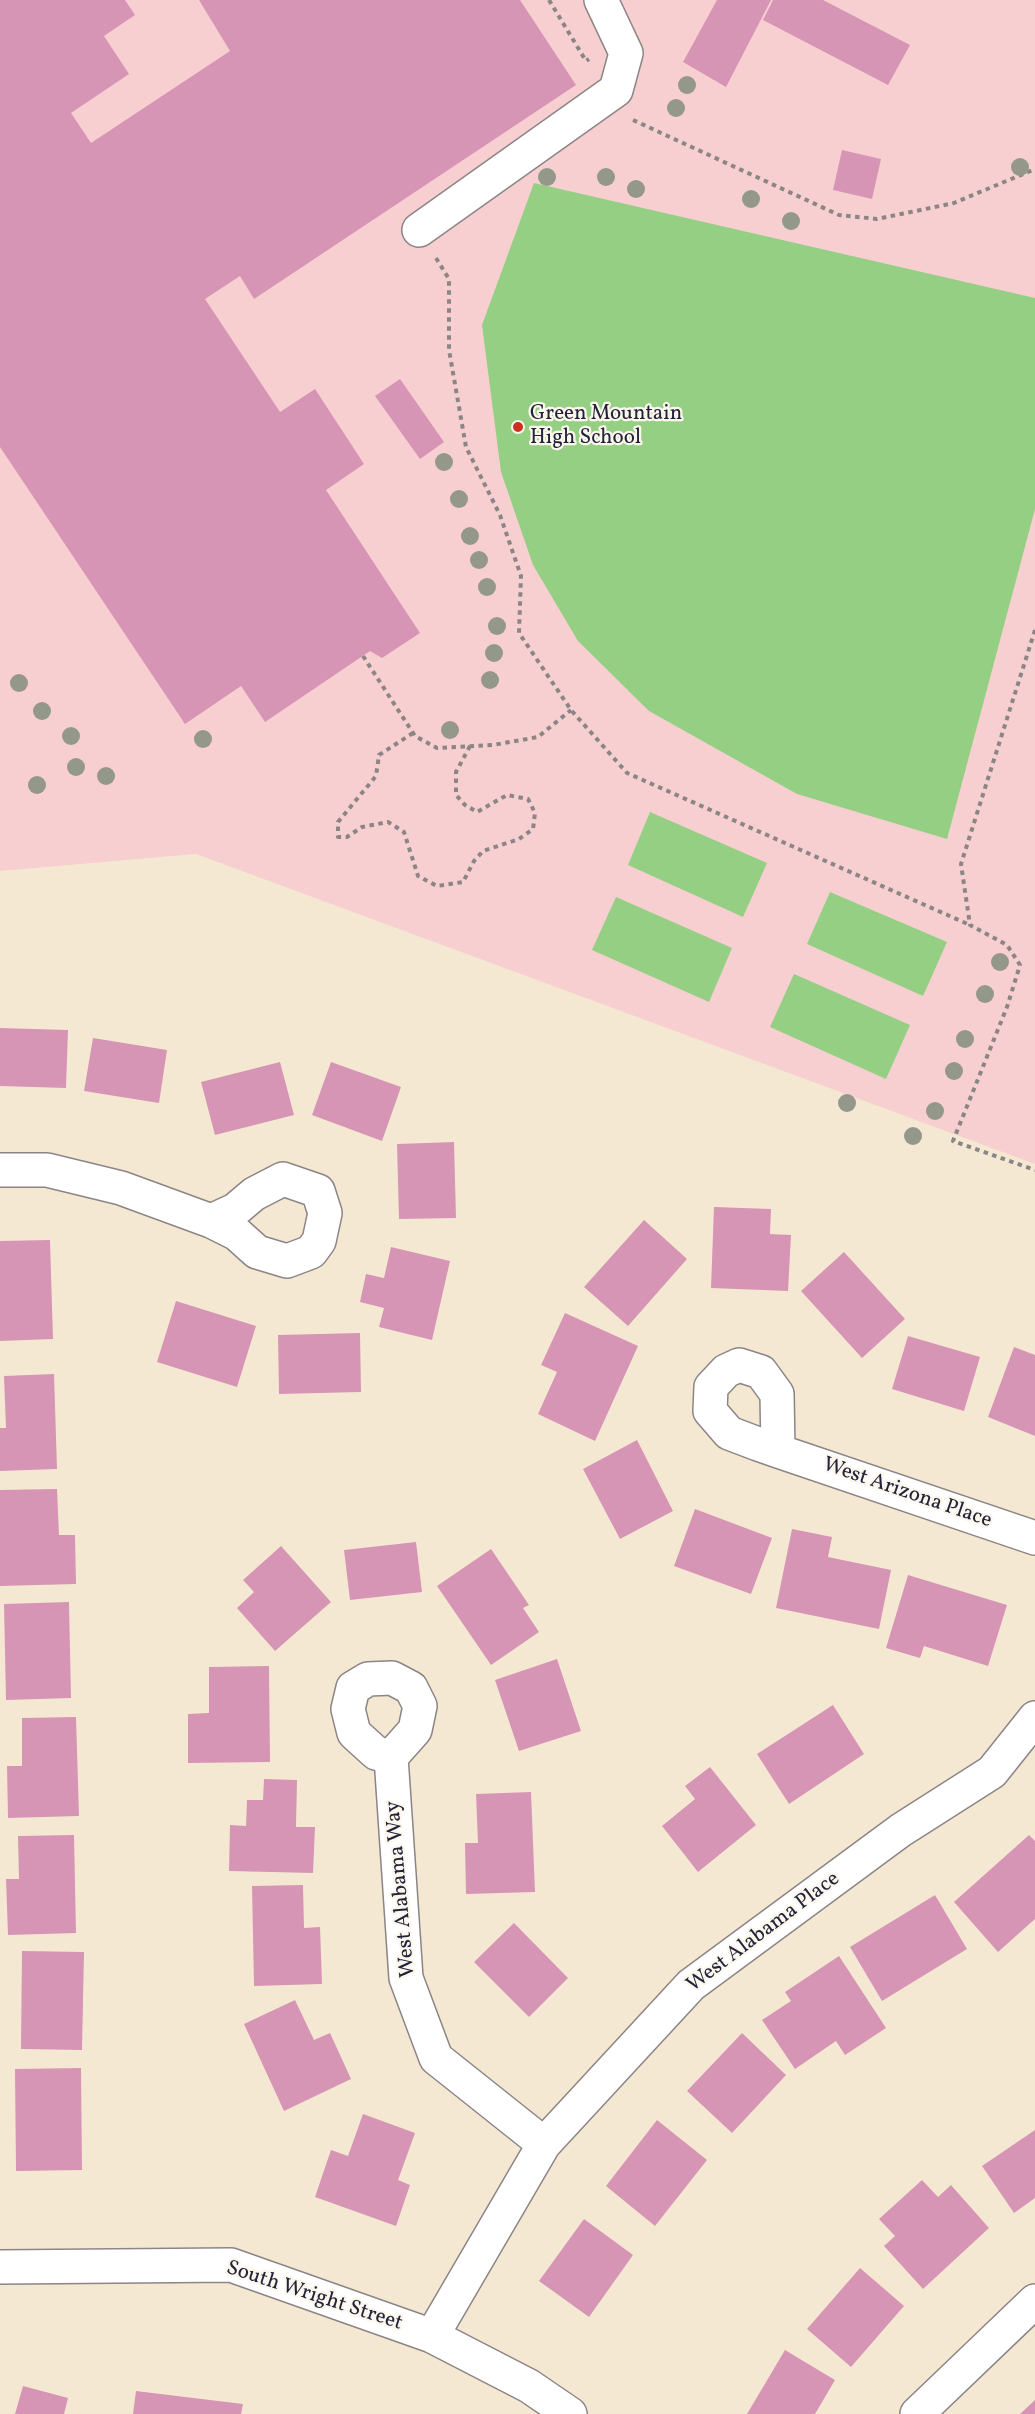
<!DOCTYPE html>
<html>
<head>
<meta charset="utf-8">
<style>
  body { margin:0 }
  canvas { display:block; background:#f5e8d2 }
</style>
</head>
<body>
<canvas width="1035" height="2414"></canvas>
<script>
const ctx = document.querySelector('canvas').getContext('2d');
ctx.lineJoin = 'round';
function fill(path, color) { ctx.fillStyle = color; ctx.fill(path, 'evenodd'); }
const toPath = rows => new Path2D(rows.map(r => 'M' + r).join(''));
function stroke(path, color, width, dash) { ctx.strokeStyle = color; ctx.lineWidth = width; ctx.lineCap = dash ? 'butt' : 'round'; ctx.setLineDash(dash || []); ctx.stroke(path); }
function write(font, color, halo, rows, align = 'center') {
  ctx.font = font + ' Vollkorn,serif'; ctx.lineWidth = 4.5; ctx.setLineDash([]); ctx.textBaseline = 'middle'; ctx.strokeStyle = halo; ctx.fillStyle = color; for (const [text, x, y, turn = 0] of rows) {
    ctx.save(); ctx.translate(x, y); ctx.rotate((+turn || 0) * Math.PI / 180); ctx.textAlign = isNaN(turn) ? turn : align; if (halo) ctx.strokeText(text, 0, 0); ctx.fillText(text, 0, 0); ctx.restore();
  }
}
const built = toPath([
  [0,0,1035,0,1035,1164,196,854,0,871]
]);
const green = toPath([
  [534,183,1035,298,1035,509,947,839,797,794,649,711,578,641,533,565,501,472,482,325],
  [650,812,767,863,743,917,628,865],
  [830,892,947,942,923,996,807,944],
  [616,897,732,948,709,1002,592,950],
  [794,974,910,1025,886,1079,770,1027]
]);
const building = toPath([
  [0,0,125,0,135,15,104,36,129,74,71,113,91,143,230,51,199,0,520,0,576,85,254,299,240,276,205,299,280,412,315,389,364,464,326,490,420,633,382,658,370,651,265,722,241,686,185,724,0,447],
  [717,0,771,0,726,87,683,62],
  [773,0,823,0,910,45,888,85,763,20],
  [842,150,881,159,872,199,833,190],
  [400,379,444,442,420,459,375,396],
  [0,1028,68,1030,66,1088,0,1086],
  [93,1038,167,1050,159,1103,84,1091],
  [280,1062,294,1115,215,1135,201,1082],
  [331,1062,401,1087,382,1141,312,1115],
  [454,1142,456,1218,399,1219,397,1144],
  [714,1207,771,1209,770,1234,791,1235,788,1291,711,1288],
  [644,1220,687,1259,628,1326,584,1287],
  [50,1240,53,1339,0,1341,0,1241],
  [391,1247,450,1261,432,1340,379,1327,384,1308,360,1302,366,1274,384,1278],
  [844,1252,905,1319,862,1358,801,1291],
  [176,1301,256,1326,237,1387,157,1362],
  [565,1313,638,1346,595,1441,538,1414,557,1372,541,1365],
  [360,1333,361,1392,279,1394,278,1335],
  [908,1336,980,1357,964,1411,892,1389],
  [1014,1347,1035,1355,1035,1436,988,1417],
  [54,1374,57,1469,0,1471,0,1428,6,1428,4,1376],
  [637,1440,673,1511,620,1539,583,1469],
  [57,1489,59,1535,75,1535,76,1584,0,1586,0,1490],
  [695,1509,772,1538,751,1594,674,1566],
  [792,1529,832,1537,828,1557,891,1570,879,1629,776,1608],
  [416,1542,422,1592,350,1600,344,1550],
  [281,1546,331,1602,275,1651,237,1608,254,1592,243,1580],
  [491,1549,529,1605,523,1608,539,1632,491,1665,437,1586],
  [908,1575,1007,1605,988,1666,924,1646,920,1658,886,1648],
  [69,1602,71,1698,6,1700,4,1604],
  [557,1659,581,1731,519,1751,495,1680],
  [269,1666,270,1762,188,1763,188,1714,209,1713,209,1667],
  [833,1705,864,1754,789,1804,757,1754],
  [76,1717,79,1816,8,1818,7,1766,22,1766,22,1718],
  [710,1767,756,1825,698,1872,662,1826,695,1799,685,1786],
  [264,1779,297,1780,296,1827,315,1827,313,1873,229,1871,230,1825,246,1826,247,1800,263,1800],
  [531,1792,535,1892,466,1894,465,1843,478,1843,476,1794],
  [74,1835,76,1933,8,1935,6,1879,19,1879,18,1836],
  [1029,1835,1035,1841,1035,1919,998,1952,954,1902],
  [303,1885,304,1928,320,1927,322,1984,254,1986,252,1886],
  [935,1895,967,1949,882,2001,850,1947],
  [514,1923,568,1978,529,2017,474,1962],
  [22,1951,84,1952,82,2050,21,2049],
  [839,1956,886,2028,845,2055,836,2041,795,2069,762,2020,791,2001,785,1992],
  [295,2000,314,2040,330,2033,351,2079,284,2111,244,2024],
  [742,2033,786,2075,732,2133,687,2091],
  [81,2068,82,2170,16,2171,15,2069],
  [363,2114,415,2133,398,2180,410,2185,396,2226,315,2197,331,2150,348,2156],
  [657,2120,707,2160,655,2226,606,2186],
  [1035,2130,1035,2198,1014,2213,982,2166],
  [922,2180,938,2197,951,2185,989,2228,923,2289,884,2246,895,2236,879,2219],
  [584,2219,633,2255,589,2317,539,2281],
  [860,2268,904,2306,851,2367,807,2329],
  [785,2350,835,2380,815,2414,747,2414],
  [23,2386,68,2398,64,2414,15,2414],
  [136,2391,243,2404,241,2414,133,2414],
  [1035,2400,1035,2414,1020,2414]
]);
const path = toPath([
  [549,0,586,61,589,59],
  [633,120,839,215,877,219,954,203,1035,169],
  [436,258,449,279,449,350,466,447,500,515,521,576,519,633,571,710,627,773,970,925],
  [1035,630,961,864,970,925,1007,945,1020,965,1007,1007,953,1141,1035,1170],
  [363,656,415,736,437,748,493,745,538,737,571,710],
  [413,733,379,755,376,776,338,822,338,837,347,837,362,827,388,822,404,832,418,876,437,886,463,882,474,861,483,851,519,839,533,829,535,813,528,799,507,795,477,812,465,805,456,795,456,772,470,746]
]);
const minor = toPath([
  [419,230,616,90,626,53,601,0],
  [0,1170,47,1170,121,1188,211,1221,237,1234,257,1252,287,1261,311,1252,319,1241,325,1213,318,1191,283,1179,254,1194,235,1210,211,1221],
  [778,1451,777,1394,761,1372,739,1365,726,1371,711,1387,710,1411,729,1433,758,1444,778,1451,1035,1538],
  [391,1757,376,1753,354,1733,348,1709,353,1688,368,1679,392,1678,411,1688,420,1706,415,1730,391,1757,406,1978,436,2058,544,2144],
  [0,2267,231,2265,432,2336,529,2386,570,2414],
  [432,2336,544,2144,691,1985,901,1830,992,1772,1035,1718],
  [917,2414,1035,2301]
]);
const trees = [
  [687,85],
  [676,108],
  [1020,167],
  [547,177],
  [606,177],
  [636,189],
  [751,199],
  [791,221],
  [444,462],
  [459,499],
  [470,536],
  [479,560],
  [487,587],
  [497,626],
  [494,653],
  [490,680],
  [19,683],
  [42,711],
  [450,730],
  [71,736],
  [203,739],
  [76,767],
  [106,776],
  [37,785],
  [1000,962],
  [985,994],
  [965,1039],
  [954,1071],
  [847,1103],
  [935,1111],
  [913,1136]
];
const markers = [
  [518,427,6,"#c8321e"]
];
const poiNames = [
  ["Green Mountain",530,415],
  ["High School",530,439]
];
const streetNames = [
  ["West Arizona Place",907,1494,19],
  ["West Alabama Way",402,1889,-95],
  ["West Alabama Place",764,1933,-37],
  ["South Wright Street",314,2297,18]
];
fill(built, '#f7cfd1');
fill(green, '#94cf84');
fill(building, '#d795b6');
stroke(minor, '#8c8586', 36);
stroke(path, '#8c8586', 4, [4.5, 4.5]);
stroke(minor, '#fff', 33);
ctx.fillStyle = '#94988b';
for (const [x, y] of trees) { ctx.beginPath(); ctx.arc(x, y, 9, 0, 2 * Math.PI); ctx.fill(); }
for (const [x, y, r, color] of markers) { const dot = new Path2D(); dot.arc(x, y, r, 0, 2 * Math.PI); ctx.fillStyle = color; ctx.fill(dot); stroke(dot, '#fbf7ec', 2); }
write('21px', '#22223b', '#fbf7ec', poiNames, 'left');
write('21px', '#22223b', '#fbf7ec', streetNames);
</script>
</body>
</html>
